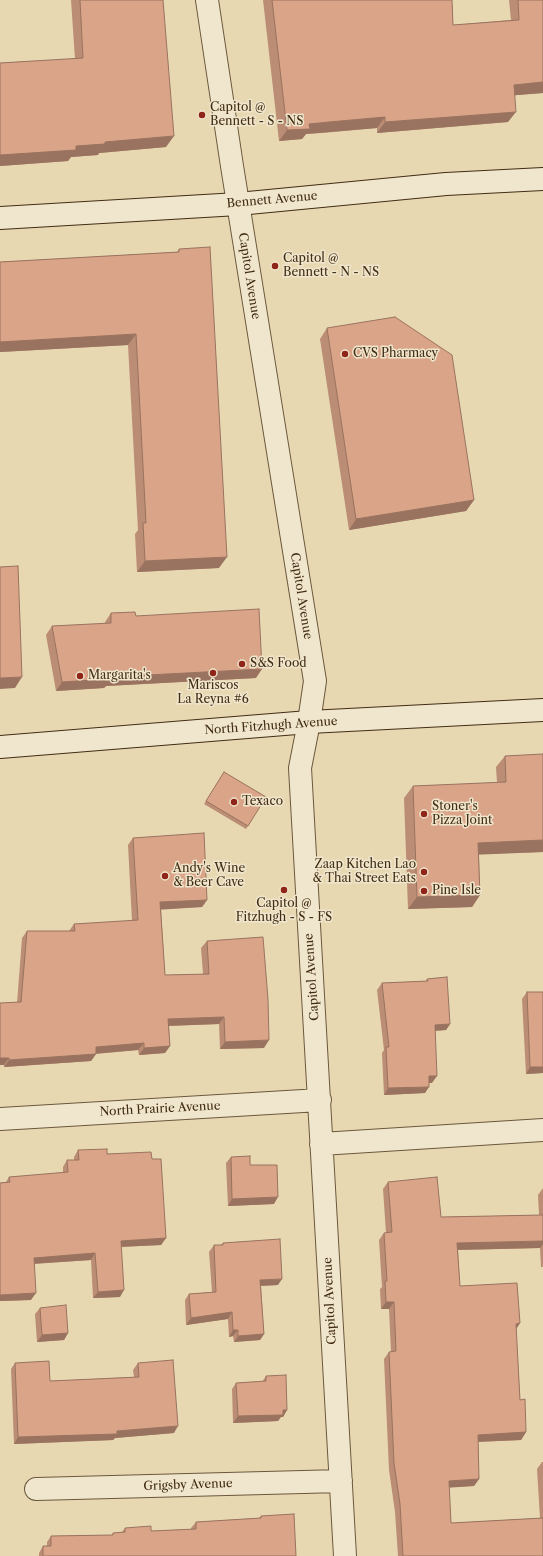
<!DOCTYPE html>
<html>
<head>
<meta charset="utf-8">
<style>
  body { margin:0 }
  canvas { display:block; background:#e7d8b2 }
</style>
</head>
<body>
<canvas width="543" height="1556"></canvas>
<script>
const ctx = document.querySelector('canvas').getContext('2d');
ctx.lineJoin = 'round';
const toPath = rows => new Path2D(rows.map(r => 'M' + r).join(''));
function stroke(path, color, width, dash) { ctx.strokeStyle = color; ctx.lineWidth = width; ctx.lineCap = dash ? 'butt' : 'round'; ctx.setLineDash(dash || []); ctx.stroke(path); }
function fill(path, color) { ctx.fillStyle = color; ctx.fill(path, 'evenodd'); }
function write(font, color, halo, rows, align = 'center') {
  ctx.font = font + ' "Libre Caslon Text",serif'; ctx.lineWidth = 3; ctx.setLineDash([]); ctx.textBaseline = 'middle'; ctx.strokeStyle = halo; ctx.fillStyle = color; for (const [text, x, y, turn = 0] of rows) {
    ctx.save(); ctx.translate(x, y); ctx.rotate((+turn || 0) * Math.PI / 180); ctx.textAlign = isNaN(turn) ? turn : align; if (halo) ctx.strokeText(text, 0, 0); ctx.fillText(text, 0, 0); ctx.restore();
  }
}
const street = toPath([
  [207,0,232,166,315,681,309,722,300,768,345,1556],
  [0,1119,320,1100],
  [321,1144,543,1130],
  [36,1489,341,1481]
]);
const secondary = toPath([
  [0,218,238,204,446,184,543,179],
  [0,747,309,722,543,710]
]);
const wall = toPath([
  [71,0,163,0,166,147,99,153,98,155,71,157,68,161,0,166,0,63,75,59],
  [263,0,452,0,453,25,511,20,509,0,543,0,543,93,515,95,508,122,377,133,377,128,322,133,306,134,302,139,279,141],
  [179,249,219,568,137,572,135,534,138,530,128,345,0,352,0,262,177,252],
  [327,328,474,500,466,511,349,530,320,339],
  [111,613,136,616,256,678,106,686,104,688,56,691,46,635,52,626,105,624,105,622],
  [505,756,543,852,479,854,480,895,472,907,408,909,404,798,413,786,497,783,496,767],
  [224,772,248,826,246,829,204,804],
  [133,838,207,900,202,907,161,909,165,975,203,974,201,948,207,941,264,1048,220,1049,219,1024,169,1026,170,1046,165,1053,139,1055,138,1050,96,1054,91,1061,4,1067,4,1065,17,1003,22,938,27,931,69,931,74,924,132,921,128,845],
  [427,979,450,1024,446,1030,435,1031,432,1083,429,1083,425,1093,384,1095,382,1053,384,1050,377,990,382,983,426,981],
  [527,992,543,992,543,1073,526,1074,522,999],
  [78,1150,152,1159,166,1238,161,1245,121,1247,120,1297,93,1298,91,1260,34,1264,31,1300,0,1301,0,1183,6,1182,9,1177,63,1173,63,1167,67,1160,74,1160,74,1157],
  [231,1157,250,1165,274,1204,228,1206,226,1163],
  [388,1182,441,1217,539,1215,538,1195,543,1188,543,1267,541,1267,540,1248,458,1250,460,1286,520,1323,516,1329,520,1400,526,1432,521,1440,478,1442,479,1479,474,1486,449,1487,451,1523,540,1518,537,1469,542,1462,543,1462,543,1556,398,1556,395,1512,389,1470,384,1359,389,1352,391,1352,389,1309,381,1309,380,1289,382,1287,379,1240,384,1233,386,1233,383,1189],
  [223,1243,278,1285,261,1286,264,1334,260,1340,234,1342,233,1336,229,1337,228,1319,186,1325,185,1300,189,1294,212,1292,209,1252,214,1245,221,1245],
  [40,1308,68,1333,64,1340,37,1342,35,1314],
  [15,1363,50,1381,134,1377,133,1370,138,1363,174,1433,115,1438,113,1440,14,1444,11,1369],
  [266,1376,287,1410,283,1417,281,1417,278,1421,233,1423,232,1389,236,1383,262,1382],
  [261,1516,296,1556,39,1556,39,1553,43,1546,47,1546,47,1542,51,1536,112,1535,113,1533,122,1532,125,1528,151,1531,191,1529,191,1528,196,1522,259,1518]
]);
const shadedWall = toPath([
  [543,82,543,93,506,96,514,85],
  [516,112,508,122,377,133,385,122],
  [385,117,377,128,306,134,302,139,279,141,287,130,309,124],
  [174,136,166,147,99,153,98,155,71,157,68,161,0,166,0,155,76,146,105,142],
  [136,334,128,345,0,352,0,342],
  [474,500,466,511,349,530,356,519],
  [227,557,219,568,137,572,145,561],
  [262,669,256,678,106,686,104,688,56,691,62,682,110,677],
  [22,677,15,688,0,689,0,678],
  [543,840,543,852,470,855,478,843],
  [480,895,472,907,408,909,417,897],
  [207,900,202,907,155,910,160,902],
  [224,1017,219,1024,163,1026,168,1019],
  [450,1024,446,1030,430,1031,435,1025],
  [269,1040,264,1048,220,1049,225,1042],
  [144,1043,138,1050,90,1054,96,1047],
  [170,1046,165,1053,139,1055,144,1048],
  [96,1054,91,1061,4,1067,9,1060],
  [0,1058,9,1058,4,1065,0,1065],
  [530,1067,543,1067,543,1073,526,1074],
  [429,1076,437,1076,432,1083,424,1083],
  [429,1087,425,1093,384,1095,388,1088],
  [278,1197,274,1204,228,1206,232,1199],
  [166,1238,161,1245,116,1247,121,1241],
  [543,1241,543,1244,540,1248,452,1250,457,1243],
  [95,1253,91,1260,29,1264,34,1258],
  [282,1279,278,1285,256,1286,260,1280],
  [124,1290,120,1297,93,1298,98,1292],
  [36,1293,31,1300,0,1301,0,1295],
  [386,1302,394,1302,389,1309,381,1309],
  [232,1312,228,1319,186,1325,191,1318],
  [520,1323,515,1331,516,1324],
  [233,1330,238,1330,233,1336,229,1337],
  [68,1333,64,1340,37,1342,42,1335],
  [264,1334,260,1340,234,1342,238,1336],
  [283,1410,287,1410,283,1417,281,1417,278,1421,233,1423,238,1416],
  [178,1426,174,1433,115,1438,113,1440,14,1444,18,1437,117,1431],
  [526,1432,521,1440,473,1442,478,1435],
  [479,1479,474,1486,444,1488,449,1481]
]);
const building = toPath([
  [80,0,163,0,174,136,105,142,105,144,76,146,76,150,0,155,0,63,83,58,80,0],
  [272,0,452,0,453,25,519,20,518,0,543,0,543,82,514,85,516,112,385,122,385,117,329,122,309,124,310,129,287,130,272,0],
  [210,247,227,557,145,561,143,523,146,523,136,334,0,342,0,262,179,252,179,249,210,247],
  [395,317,452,355,474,500,356,519,327,328,395,317],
  [18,566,22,677,0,678,0,567,18,566],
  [259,609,262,669,110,677,110,679,62,682,52,626,111,623,111,613,135,612,136,616,259,609],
  [543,754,543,840,478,843,480,895,417,897,413,786,506,782,505,756,543,754],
  [224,772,266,797,248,826,206,801,224,772],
  [204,833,207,900,160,902,165,975,209,974,207,941,263,937,268,999,269,1040,225,1042,224,1017,168,1019,170,1046,144,1048,144,1043,96,1047,96,1054,9,1060,9,1058,0,1058,0,1003,21,1002,27,931,75,931,74,924,138,920,133,838,204,833],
  [447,977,450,1024,435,1025,437,1076,429,1076,429,1087,388,1088,386,1047,389,1047,382,983,428,981,427,979,447,977],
  [527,992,543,992,543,1067,530,1067,527,992],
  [107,1149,107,1154,151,1152,152,1159,161,1159,166,1238,121,1241,124,1290,98,1292,95,1253,34,1258,36,1293,0,1295,0,1183,10,1182,9,1177,68,1172,67,1160,79,1160,78,1150,107,1149],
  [250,1156,250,1165,277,1165,278,1197,232,1199,231,1157,250,1156],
  [437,1177,441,1217,543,1215,543,1241,457,1243,460,1286,517,1283,520,1323,516,1324,520,1400,525,1399,526,1432,478,1435,479,1479,449,1481,451,1523,543,1518,543,1556,403,1556,400,1504,394,1463,389,1352,396,1351,394,1302,386,1302,385,1281,387,1281,384,1233,392,1232,388,1182,437,1177],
  [280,1239,282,1279,260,1280,264,1334,238,1336,238,1330,233,1330,232,1312,191,1318,189,1294,216,1292,214,1245,223,1245,223,1243,280,1239],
  [66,1305,68,1333,42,1335,40,1308,66,1305],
  [173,1360,178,1426,117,1431,117,1434,18,1437,15,1363,49,1361,50,1381,139,1377,138,1363,173,1360],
  [286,1375,287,1410,283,1410,283,1415,238,1416,236,1383,266,1381,266,1376,286,1375],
  [294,1514,296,1556,43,1556,43,1546,51,1546,51,1536,113,1535,113,1533,125,1532,125,1528,151,1526,151,1531,196,1529,196,1522,261,1518,261,1516,294,1514]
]);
const markers = [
  [202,115,4,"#8f2418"],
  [275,266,4,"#8f2418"],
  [345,354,4,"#8f2418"],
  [242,664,4,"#8f2418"],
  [213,673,4,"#8f2418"],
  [80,676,4,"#8f2418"],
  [234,802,4,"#8f2418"],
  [424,814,4,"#8f2418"],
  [424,872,4,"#8f2418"],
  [165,876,4,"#8f2418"],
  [284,890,4,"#8f2418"],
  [424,891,4,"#8f2418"]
];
const poiNames = [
  ["Capitol @",210,108],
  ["Bennett - S - NS",210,122],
  ["Capitol @",283,259],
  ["Bennett - N - NS",283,273],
  ["CVS Pharmacy",353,354],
  ["S&S Food",250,664],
  ["Margarita's",88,676],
  ["Mariscos",213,686,"center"],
  ["La Reyna #6",213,700,"center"],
  ["Texaco",242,802],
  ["Stoner's",432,807],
  ["Pizza Joint",432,821],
  ["Zaap Kitchen Lao",416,865,"right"],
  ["& Thai Street Eats",416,879,"right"],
  ["Andy's Wine",173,869],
  ["& Beer Cave",173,883],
  ["Pine Isle",432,891],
  ["Capitol @",284,904,"center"],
  ["Fitzhugh - S - FS",284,918,"center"]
];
const streetNames = [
  ["Bennett Avenue",272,200,-5],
  ["Capitol Avenue",249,276,81],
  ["Capitol Avenue",301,596,81],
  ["North Fitzhugh Avenue",271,726,-4],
  ["Capitol Avenue",312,977,-94],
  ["North Prairie Avenue",160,1109,-3],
  ["Capitol Avenue",330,1301,-93],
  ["Grigsby Avenue",188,1485,-2]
];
stroke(street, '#6b583c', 24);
stroke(secondary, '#422d14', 24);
stroke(street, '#efe6cd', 22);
stroke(secondary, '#efe6cd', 22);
fill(wall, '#bb8d75');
fill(shadedWall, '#99735f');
fill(building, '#daa488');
stroke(building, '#99735f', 1);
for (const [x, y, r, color] of markers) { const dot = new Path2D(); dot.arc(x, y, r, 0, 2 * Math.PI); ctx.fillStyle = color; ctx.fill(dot); stroke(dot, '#efe6cd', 1.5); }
write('12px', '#422d14', '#efe6cd', poiNames, 'left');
write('12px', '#422d14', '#efe6cd', streetNames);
</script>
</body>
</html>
